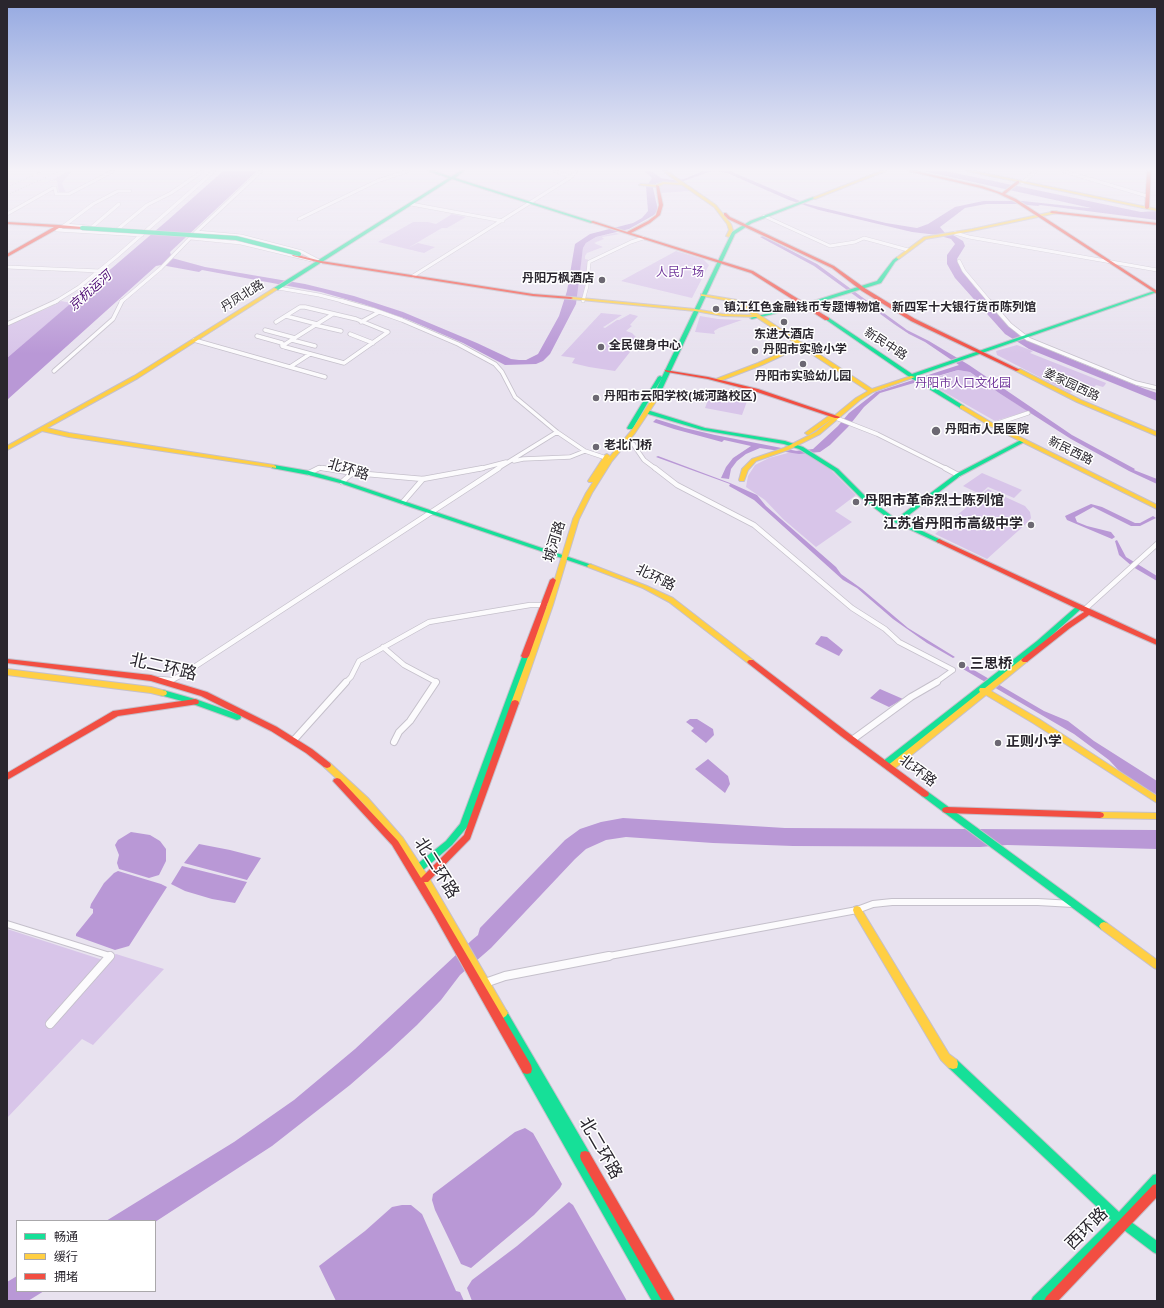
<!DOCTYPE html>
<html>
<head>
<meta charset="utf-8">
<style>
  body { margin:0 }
  #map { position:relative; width:1164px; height:1308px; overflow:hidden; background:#e8e2ef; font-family:Overpass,"Noto Sans SC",sans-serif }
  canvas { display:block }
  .frame { position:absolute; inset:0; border:8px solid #2a262e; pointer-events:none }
  .legend { position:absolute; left:16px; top:1220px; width:140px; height:72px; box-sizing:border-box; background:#fff; border:1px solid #aaa8ab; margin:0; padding:5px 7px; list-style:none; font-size:12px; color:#2a262e }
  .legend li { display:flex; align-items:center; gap:8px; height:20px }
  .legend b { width:20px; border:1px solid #aaa8ab }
</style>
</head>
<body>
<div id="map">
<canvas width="1164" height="1308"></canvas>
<div class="frame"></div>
<ul class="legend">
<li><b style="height:5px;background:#16e098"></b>畅通</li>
<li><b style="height:5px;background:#ffcf43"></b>缓行</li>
<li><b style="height:5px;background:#f24e42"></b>拥堵</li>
</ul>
</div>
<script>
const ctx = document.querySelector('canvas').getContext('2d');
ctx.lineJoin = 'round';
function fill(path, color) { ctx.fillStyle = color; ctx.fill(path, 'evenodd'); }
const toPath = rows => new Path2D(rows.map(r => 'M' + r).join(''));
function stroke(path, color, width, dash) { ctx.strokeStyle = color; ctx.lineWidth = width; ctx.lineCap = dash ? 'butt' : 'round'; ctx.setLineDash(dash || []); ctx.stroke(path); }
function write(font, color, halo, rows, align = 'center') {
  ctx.font = font + ' Overpass,"Noto Sans SC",sans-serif'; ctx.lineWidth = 3; ctx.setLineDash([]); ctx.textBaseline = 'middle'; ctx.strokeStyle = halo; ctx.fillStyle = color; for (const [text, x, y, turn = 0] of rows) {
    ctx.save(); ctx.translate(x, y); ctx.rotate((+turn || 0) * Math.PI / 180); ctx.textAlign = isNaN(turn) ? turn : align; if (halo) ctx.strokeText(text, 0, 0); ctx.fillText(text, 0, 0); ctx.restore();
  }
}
const green = toPath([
  [67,172,71,172,62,183,66,193,59,193,57,181,53,180,40,186],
  [664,184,682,185,690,191,661,193,660,188,661,185],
  [452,214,466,217,447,228,442,228,408,248,418,243,435,247,424,253,378,242,413,222,428,222,436,224],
  [616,233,620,234,602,237,604,239,594,243,603,247,587,253,585,256,585,259,589,260,586,286,583,298,576,298,583,248,586,243,596,237],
  [676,251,703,259,709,265,692,298,621,281],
  [61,301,72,303,7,358,7,325,48,308],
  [601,313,622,315,605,326,603,327,605,328,617,320,619,320,630,314,638,316,630,325,632,326,626,331,632,333,637,338,641,338,615,371,589,367,572,363,575,358,561,356],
  [700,316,718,319,742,320,719,328,714,331,715,334,695,332],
  [1017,345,1033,351,1030,353,1106,383,1105,385,1103,387,1096,385,1091,391,1083,391,1075,389,1070,393,997,355,996,351],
  [958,370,970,372,999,393,1028,411,995,421,925,381],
  [711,392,726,393,750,393,742,415,705,408],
  [799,450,817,459,830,469,856,495,835,511,852,522,816,547,783,519,765,500,746,487,748,476,755,465,769,458],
  [982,473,1022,490,1014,498,988,487,980,494,963,486],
  [988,489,1025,506,1030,512,1031,518,1028,522,987,559,935,534],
  [7,929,103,960,116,954,164,969,93,1045,82,1039,7,1118]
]);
const water = toPath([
  [223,171,257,171,170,252,172,258,205,267,305,284,354,296,403,312,477,343,511,359,519,360,526,360,538,354,559,316,567,291,575,244,590,234,633,223,642,218,648,211,646,187,652,178,644,171,651,171,661,178,673,180,684,179,703,171,730,171,807,204,886,223,917,228,928,224,955,207,983,201,1023,201,1088,208,1091,208,923,171,946,171,1141,212,1157,211,1157,220,1040,205,1038,206,1016,204,986,204,965,208,940,227,945,233,953,235,963,241,965,246,957,259,962,271,974,286,1019,335,1029,341,1066,357,1145,389,1157,393,1157,401,1029,349,1005,334,955,278,947,264,947,255,955,244,951,239,937,235,912,232,819,210,789,200,727,173,718,171,709,172,681,182,657,183,653,188,658,210,654,215,629,229,596,237,586,243,583,248,576,304,550,354,543,361,536,364,505,365,463,343,409,320,363,304,321,292,202,270,199,272,161,265,156,266,7,400,7,358,168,220],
  [763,236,817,264,907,330,929,341,969,365,1072,435,1135,469,1134,470,1157,479,1157,484,1129,471,1071,439,999,393,970,372,958,370,880,393,864,407,848,427,830,445,820,452,799,454,760,448,746,454,737,461,731,469,729,479,721,478,726,467,733,458,751,446,724,440,722,442,674,429,653,422,656,419,685,428,715,435,797,451,813,449,838,426,849,413,876,392,959,365,925,342,909,334,894,324,814,266,760,237],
  [658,456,730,483,757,495,766,506,836,567,841,574,862,589,908,628,955,657,953,658,927,643,893,619,857,588,843,580,754,500,729,486,730,484,656,457],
  [1091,504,1102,507,1135,523,1140,523,1153,516,1156,518,1140,526,1131,526,1093,507,1075,517,1077,522,1087,526,1111,532,1115,537,1112,539,1067,520,1065,516],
  [1117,540,1126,557,1157,576,1157,581,1133,567,1119,555,1115,541],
  [821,636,827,637,843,650,839,656,815,644],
  [967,666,1044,711,1068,721,1094,741,1157,781,1157,795,1125,777,1109,760,1074,734,963,669],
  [880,689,903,699,889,707,870,698],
  [690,719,697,719,713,729,714,735,706,743,691,731,694,728,686,722],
  [708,759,728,776,730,784,725,793,695,769],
  [623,818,785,828,1157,830,1157,849,1007,845,980,847,793,846,713,843,626,837,606,840,586,849,575,859,491,948,460,975,441,1000,417,1025,389,1051,350,1085,272,1146,155,1222,155,1221,106,1221,234,1142,294,1100,355,1049,472,940,478,935,480,928,565,840,580,829,601,822],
  [131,832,150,835,160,841,166,849,166,861,159,875,149,878,119,869,117,863,119,855,115,845,118,840],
  [199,844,230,850,261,858,247,880,184,863],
  [182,866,247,882,235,903,212,899,185,891,171,884],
  [118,871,161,884,167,887,129,946,115,950,76,936,76,934,93,913,93,909,90,908,91,904,104,883,114,873],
  [525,1128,533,1133,562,1184,560,1188,534,1215,471,1268,461,1264,435,1210,432,1200,433,1194,515,1132],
  [569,1202,573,1205,627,1301,472,1301,467,1288,472,1280,517,1246],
  [402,1205,411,1205,422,1214,456,1291,460,1292,464,1301,336,1301,319,1266,365,1231,392,1207],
  [17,1276,17,1291,44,1291,28,1301,7,1301,7,1282]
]);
const streetFar4 = toPath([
  [1063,171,1147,196],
  [571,177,576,171],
  [1022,183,1036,171],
  [411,204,503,221],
  [7,214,53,188,55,188,56,194,69,194,113,171],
  [764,216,830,246,855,242,864,238,908,250],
  [299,219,377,181,408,171],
  [65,225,93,204,118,191,130,191],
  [92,227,119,204],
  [118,229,147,205,171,193,203,171],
  [57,230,65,225,88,227],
  [57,230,142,235],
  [196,232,241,236,302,252,321,262],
  [955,233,969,237,1157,270],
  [191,238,241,243,312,260],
  [959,261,964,271,990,302],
  [7,267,100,271],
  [413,276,571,177,555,171],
  [278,288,319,295,346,302],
  [583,301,587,286,589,262,631,242,643,238],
  [55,302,79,287,116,257,214,171],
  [121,302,161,268,196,232,261,171]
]);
const streetFar3 = toPath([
  [342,301,374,310,402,320,458,344,495,364,502,372,515,397,557,432,585,451,609,459],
  [989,301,1010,325,1028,339,1136,383,1157,388],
  [286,316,317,324],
  [276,322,300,307,305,307,356,319,388,332],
  [361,322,379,312],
  [7,324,57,301],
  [315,325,341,331],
  [265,330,295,338],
  [350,334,373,343],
  [257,336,282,343,282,346,285,347,344,363,388,332],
  [194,340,325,377],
  [292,340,315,346],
  [282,346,333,314],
  [290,367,310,354],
  [54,371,113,319,122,301],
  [836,418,877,434,947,469],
  [992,425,1028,413],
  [625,440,633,444,644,460,656,469],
  [514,461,523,459,570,457,585,451],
  [317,469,320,468,329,469],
  [479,469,506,462],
  [497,469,557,432]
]);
const streetFar2 = toPath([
  [322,468,354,473],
  [655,468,677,485,754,525,852,608,885,629,899,642,953,670,935,683],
  [945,468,958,475],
  [309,473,319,468],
  [342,482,350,475,355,473,423,479,483,468],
  [403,502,423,479],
  [1084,610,1157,544],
  [383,647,404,665,436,682,435,683],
  [160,679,172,680,185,673,499,468],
  [345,683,351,677,359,661,429,622,530,605,547,605]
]);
const streetFar1 = toPath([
  [852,740,911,697,937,682],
  [293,741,346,682],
  [394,742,399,732,410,721,436,682],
  [7,924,110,956,109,957],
  [604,957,857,910,873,904,892,902,1038,902,1073,904]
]);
const street = toPath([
  [485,983,505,976,609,956],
  [50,1024,110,956]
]);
const fast = toPath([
  [428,171,434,171,451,177,460,171,464,171,455,178,594,222,591,223,452,179,278,290,274,290,274,288,449,178,428,171],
  [813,197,816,198,752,223,735,234,657,400,654,402,651,400,662,378,633,428,632,429,628,429,627,428,658,377,660,376,662,377,732,232,750,221,813,197],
  [897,257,900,258,895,262,881,283,807,306,752,319,750,318,804,304,877,281,893,260,897,257],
  [1157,290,1157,292,916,376,964,406,964,408,962,409,911,378,825,319,829,318,912,374,1157,290],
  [647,410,705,428,785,441,803,447,838,469,865,496,896,519,956,474,1021,440,1023,439,1026,441,960,476,901,521,941,540,942,541,939,543,892,521,861,498,834,471,799,449,784,444,702,430,645,413,644,412,647,410],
  [274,465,309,471,344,481,592,565,593,566,592,567,588,567,340,483,309,475,272,468,272,466,274,465],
  [1077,606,1079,606,1082,608,1041,645,888,766,885,767,882,766,881,764,882,762,1037,641,1077,606],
  [523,654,527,654,529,656,468,826,452,845,422,871,419,872,416,871,415,868,416,865,446,841,460,824,523,654],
  [163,690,198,700,240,715,241,717,240,719,237,720,193,704,160,695,159,693,160,691,163,690],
  [925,791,928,792,1107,923,1109,926,1107,929,1104,930,1101,929,922,796,921,794,922,792,925,791],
  [503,1008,506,1010,589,1152,590,1156,589,1160,585,1161,665,1301,652,1301,523,1073,522,1069,523,1065,527,1064,498,1013,500,1010,503,1008],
  [953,1059,957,1060,1119,1212,1153,1175,1157,1174,1157,1187,1127,1219,1157,1241,1157,1254,1153,1252,1120,1227,1045,1301,1031,1301,1033,1297,1111,1220,949,1068,948,1064,949,1060,953,1059]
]);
const slow = toPath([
  [663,171,667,171,716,205,731,224,733,230,729,237,726,236,729,230,727,224,714,207,682,185,664,184,657,187,639,185,641,184,656,185,663,182,679,183,663,171],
  [881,171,886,171,815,199,812,198,881,171],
  [966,171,974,171,1157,209,1157,211,966,171],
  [1056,211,1058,212,1057,213,972,231,926,239,899,259,896,258,924,237,972,229,1056,211],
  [274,288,278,289,138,378,47,428,69,433,274,465,276,466,276,468,69,437,42,431,7,450,7,446,134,376,274,288],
  [701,294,737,300,872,389,911,376,915,377,873,392,860,400,820,434,788,450,756,461,748,470,744,481,740,481,739,480,742,469,752,459,784,448,816,432,832,419,810,434,808,435,805,433,830,415,834,415,834,416,856,398,868,391,801,347,762,365,720,381,716,381,716,379,758,363,798,345,756,317,723,316,695,311,571,299,569,298,571,297,695,309,723,314,752,315,734,302,703,296,701,296,701,294],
  [1016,369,1020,369,1081,400,1157,432,1157,436,1077,402,1016,371,1016,369],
  [654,398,657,400,635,433,612,461,592,493,579,519,553,605,519,703,518,705,512,705,511,703,547,605,573,519,586,493,593,482,589,482,588,481,605,455,607,454,610,456,607,460,631,431,652,399,654,398],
  [962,405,994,424,1157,505,1157,509,990,426,960,408,960,406,962,405],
  [590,564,647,586,673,598,753,660,755,662,753,664,749,664,669,602,643,588,588,567,587,566,588,565,590,564],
  [1023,658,1027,658,1029,660,991,691,1039,719,1157,796,1157,803,1033,723,986,695,893,770,890,771,887,770,886,768,887,766,980,692,979,690,980,688,985,688,1023,658],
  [7,669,151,687,166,691,167,693,166,695,163,696,151,693,7,675,7,669],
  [327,762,330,763,368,798,403,838,428,876,506,1010,508,1013,506,1016,503,1018,500,1016,422,882,397,842,362,802,324,767,323,765,324,763,327,762],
  [1100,812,1157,813,1157,819,1100,818,1097,817,1096,815,1097,813,1100,812],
  [857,906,860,907,949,1054,957,1060,958,1064,957,1068,953,1069,949,1068,941,1060,854,913,853,910,854,907,857,906],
  [1104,922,1107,923,1157,960,1157,969,1154,968,1101,929,1099,926,1101,923,1104,922]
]);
const jam = toPath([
  [908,171,915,171,982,186,1002,193,1017,181,1019,181,1019,183,1005,194,1016,199,1157,291,1157,294,1014,201,997,193,981,188,908,171],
  [1147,171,1151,171,1149,208,1147,209,1145,208,1147,171],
  [656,185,659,186,663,205,660,215,650,223,631,233,753,271,829,318,829,320,825,320,751,273,590,222,593,221,627,232,648,221,656,215,659,205,656,185],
  [1052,211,1157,223,1157,225,1051,213,1050,212,1052,211],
  [724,213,726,213,730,217,834,266,866,289,915,319,1020,370,1016,371,911,321,862,291,832,268,728,219,724,215,724,213],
  [7,222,59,225,82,227,84,228,82,229,59,228,7,257,7,254,54,227,7,224,7,222],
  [294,254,321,261,533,294,571,297,573,298,571,299,533,296,321,263,293,256,292,255,294,254],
  [665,370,708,377,758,389,840,417,839,418,835,418,754,391,708,379,667,372,665,371,665,370],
  [939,539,1157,640,1157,645,1089,615,1070,628,1027,662,1023,662,1021,660,1023,658,1066,624,1084,612,937,542,936,541,939,539],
  [553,578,556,580,529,656,527,658,523,658,521,656,550,580,553,578],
  [7,659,151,675,207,692,277,727,312,749,330,763,331,765,330,767,327,768,324,767,306,753,271,731,201,696,151,681,7,663,7,659],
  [749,660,753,660,847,732,928,792,929,794,928,796,925,797,922,796,841,736,749,664,747,662,749,660],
  [195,699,198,700,199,702,198,704,118,716,7,780,7,773,113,711,195,699],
  [515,700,518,701,519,703,470,839,428,882,424,882,531,1065,532,1069,531,1073,527,1074,523,1073,434,915,392,845,333,781,334,779,337,778,340,779,398,841,421,878,464,835,511,703,512,701,515,700],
  [946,807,1100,812,1103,813,1104,815,1103,817,1100,818,946,813,943,812,942,810,943,808,946,807],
  [585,1151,589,1152,675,1301,662,1301,581,1160,580,1156,581,1152,585,1151],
  [1157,1184,1157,1197,1058,1301,1044,1301,1046,1297,1153,1185,1157,1184]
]);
const rail = toPath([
  [7,187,43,171],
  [7,195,60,171]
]);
const fastBridge = toPath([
  [82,228,236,238,299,254]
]);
const markers = [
  [602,280,4,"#6c6872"],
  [716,309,4,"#6c6872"],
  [784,322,4,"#6c6872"],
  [601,347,4,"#6c6872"],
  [755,351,4,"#6c6872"],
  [803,364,4,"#6c6872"],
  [596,398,4,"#6c6872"],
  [936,431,5,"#6c6872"],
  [596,447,4,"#6c6872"],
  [856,502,4,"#6c6872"],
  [1031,525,4,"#6c6872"],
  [962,665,4,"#6c6872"],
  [998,743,4,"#6c6872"]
];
const farParknames = [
  ["人民广场",680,274],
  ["丹阳市人口文化园",963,385]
];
const farPoinames = [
  ["丹阳万枫酒店",594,280,"right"],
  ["镇江红色金融钱币专题博物馆、新四军十大银行货币陈列馆",724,309],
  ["东进大酒店",784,336,"center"],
  ["全民健身中心",609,347],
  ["丹阳市实验小学",763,351],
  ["丹阳市实验幼儿园",803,378,"center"],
  ["丹阳市云阳学校(城河路校区)",604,398],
  ["丹阳市人民医院",945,431],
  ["老北门桥",604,447]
];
const farStreetnames = [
  ["丹凤北路",243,297,-32],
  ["新民中路",885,345,33],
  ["姜家园西路",1071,386,25],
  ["新民西路",1070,452,26]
];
const farWaternames = [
  ["京杭运河",91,292,-42]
];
const streetNames = [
  ["北环路",348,471,17],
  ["城河路",556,542,-73],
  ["北环路",655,579,26],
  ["北环路",917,772,37]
];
const poiNames = [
  ["丹阳市革命烈士陈列馆",864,502],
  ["江苏省丹阳市高级中学",1023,525,"right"],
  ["三思桥",970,665],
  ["正则小学",1006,743]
];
const nearStreetnames = [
  ["北二环路",163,669,13],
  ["北二环路",435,869,58],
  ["北二环路",599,1149,60],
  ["西环路",1088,1230,-45]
];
fill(green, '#d8c5e9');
fill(water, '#b998d6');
stroke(streetFar4, '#c5c0cb', 4);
stroke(streetFar3, '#c5c0cb', 5);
stroke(streetFar2, '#c5c0cb', 6);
stroke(streetFar1, '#c5c0cb', 8);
stroke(street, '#c5c0cb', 10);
stroke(fast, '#c5c0cb', 2);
stroke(slow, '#c5c0cb', 2);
stroke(jam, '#c5c0cb', 2);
stroke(streetFar4, '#fcfbfd', 3);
stroke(streetFar3, '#fcfbfd', 3.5);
stroke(streetFar2, '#fcfbfd', 4.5);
stroke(streetFar1, '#fcfbfd', 6);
stroke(street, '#fcfbfd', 8);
fill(fast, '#16e098');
fill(slow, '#ffcf43');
fill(jam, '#f24e42');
stroke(rail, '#c3c1c4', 1, [1, 2]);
stroke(fastBridge, '#c5c0cb', 5, []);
stroke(fastBridge, '#16e098', 4);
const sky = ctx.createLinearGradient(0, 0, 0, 354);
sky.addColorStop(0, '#95a9e1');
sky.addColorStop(0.48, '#f5f2f8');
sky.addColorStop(1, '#f5f2f800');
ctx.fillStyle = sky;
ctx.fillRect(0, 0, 1164, 354);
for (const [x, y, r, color] of markers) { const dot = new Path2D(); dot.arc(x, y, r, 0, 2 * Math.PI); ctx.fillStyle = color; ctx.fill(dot); stroke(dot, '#fff', 1.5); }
write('12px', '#71379b', '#fff', farParknames);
write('bold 12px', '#2a262e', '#fff', farPoinames, 'left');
write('12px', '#2a262e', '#fff', farStreetnames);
write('italic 13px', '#4e0c74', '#fff', farWaternames);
write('14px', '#2a262e', '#fff', streetNames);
write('bold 14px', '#2a262e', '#fff', poiNames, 'left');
write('17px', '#2a262e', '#fff', nearStreetnames);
</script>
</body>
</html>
